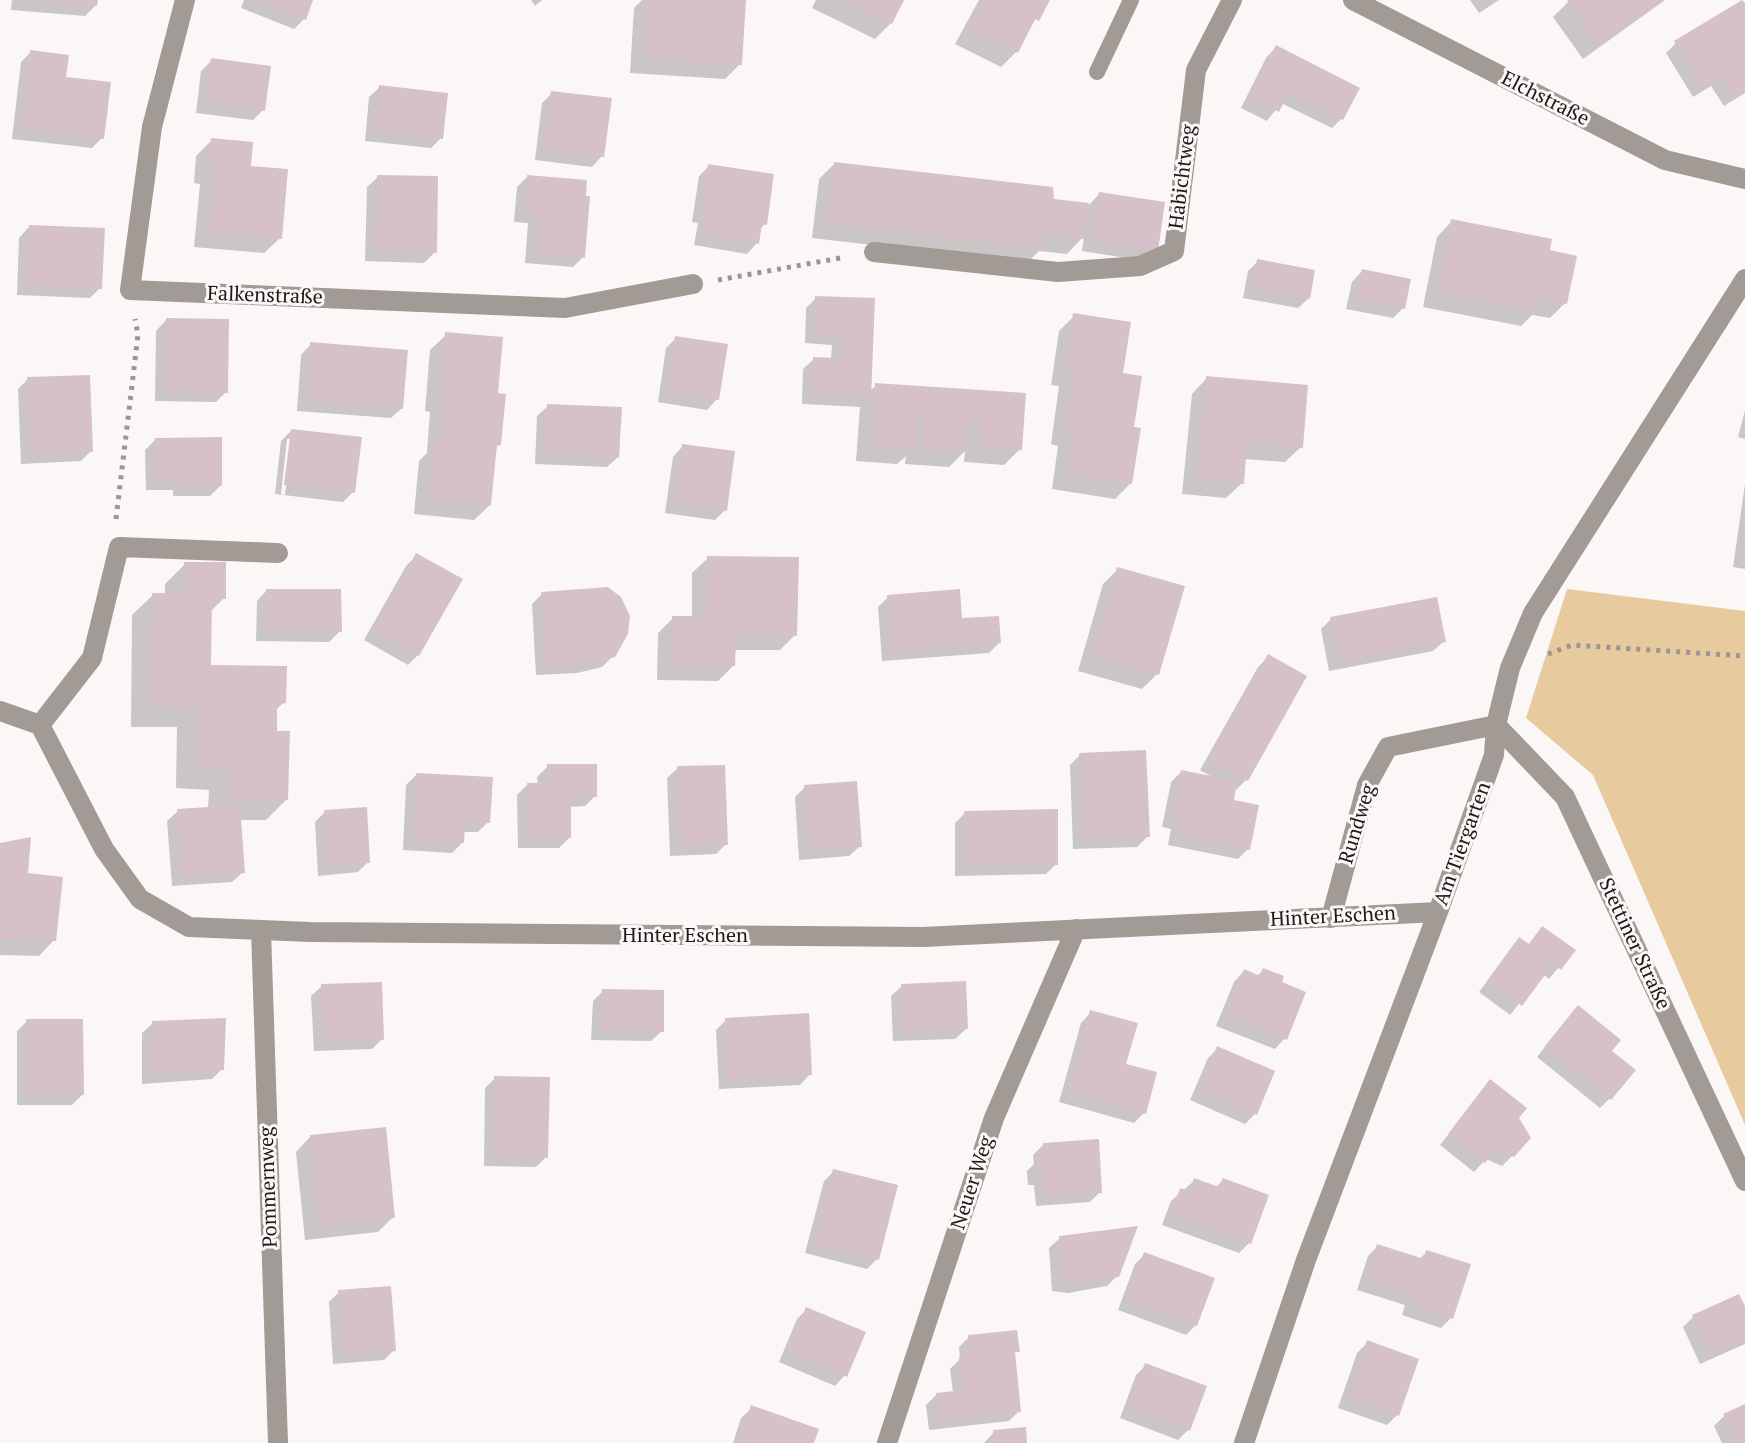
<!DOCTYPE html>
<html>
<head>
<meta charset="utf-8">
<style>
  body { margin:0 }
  canvas { display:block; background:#fcf7f7 }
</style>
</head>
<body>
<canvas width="1745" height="1443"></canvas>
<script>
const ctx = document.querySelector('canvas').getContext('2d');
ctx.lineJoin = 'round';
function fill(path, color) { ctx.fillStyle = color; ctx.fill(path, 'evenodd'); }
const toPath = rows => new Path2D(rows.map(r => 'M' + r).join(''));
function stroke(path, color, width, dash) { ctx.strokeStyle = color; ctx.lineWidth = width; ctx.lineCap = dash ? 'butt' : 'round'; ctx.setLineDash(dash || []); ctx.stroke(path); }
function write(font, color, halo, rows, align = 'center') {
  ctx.font = font + ' "PT Serif",serif'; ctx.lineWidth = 6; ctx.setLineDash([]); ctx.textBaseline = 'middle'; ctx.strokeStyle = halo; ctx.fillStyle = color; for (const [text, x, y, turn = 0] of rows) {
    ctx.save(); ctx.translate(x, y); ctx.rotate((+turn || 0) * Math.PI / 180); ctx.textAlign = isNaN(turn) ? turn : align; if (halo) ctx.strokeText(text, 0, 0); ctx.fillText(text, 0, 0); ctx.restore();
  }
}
const green = toPath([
  [1567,589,1745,611,1745,1125,1593,775,1526,718]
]);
const shadow = toPath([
  [12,0,96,0,95,6,85,16,11,10],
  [244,0,311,0,304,19,294,29,241,8],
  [531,0,542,0,535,6],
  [642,0,744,0,740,64,725,79,630,73,634,8],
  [816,0,901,0,891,23,875,39,812,8],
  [979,0,1047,0,1016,52,1001,67,955,44],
  [1470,0,1499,0,1479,13],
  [1570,0,1665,0,1583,59,1553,17],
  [1745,7,1745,93,1724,106,1711,86,1693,97,1666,53,1676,43],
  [1276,47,1342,118,1332,128,1281,103,1267,121,1241,108,1266,58],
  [31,52,64,78,102,138,92,148,12,139,21,62],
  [212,60,263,110,253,120,196,113,201,71],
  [380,87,441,138,431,148,365,141,369,97],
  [552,93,602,156,592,167,535,160,542,103],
  [212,140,249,168,280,238,264,253,194,247,200,184,194,183,196,156],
  [834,164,1089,205,1099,194,1156,250,1146,261,1082,251,1084,236,1067,254,1039,251,1027,263,812,238,819,179],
  [709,166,765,224,759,230,757,243,747,254,694,245,698,223,692,222,699,176],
  [378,177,435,252,424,263,365,261,367,187],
  [527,177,583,257,573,267,525,263,528,223,514,222,517,187],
  [1452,221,1547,252,1565,303,1550,318,1532,315,1521,326,1423,307,1437,237],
  [29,227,100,288,90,298,17,295,19,238],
  [1258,261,1309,298,1298,308,1243,298,1248,271],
  [1362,271,1403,308,1393,318,1346,309,1352,282],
  [816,298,873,300,869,392,876,385,1024,395,1020,449,1004,465,964,462,965,451,949,467,905,464,906,456,897,464,856,461,860,407,802,404,803,369,814,359,831,359,832,345,805,343,806,308],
  [1074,316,1121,375,1132,429,1131,483,1115,499,1052,489,1058,446,1051,444,1059,386,1051,385,1059,331],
  [166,320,226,392,216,402,155,401,156,331],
  [446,335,496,395,499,445,494,449,490,505,474,520,414,514,419,461,427,453,430,412,425,411,430,350],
  [676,338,717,399,707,410,658,402,666,348],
  [311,344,402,408,391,418,297,411,301,355],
  [1207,378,1301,447,1285,462,1244,459,1242,483,1226,498,1182,494,1192,394],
  [28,379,91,451,81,461,21,464,18,389],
  [548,406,618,457,607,467,535,464,537,416],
  [1745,410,1745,439,1738,437],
  [291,431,353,492,343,502,275,494,281,441],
  [287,439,292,439,285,495,281,494],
  [155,440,220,486,210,496,173,496,173,490,146,490,145,450],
  [683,446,725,510,715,520,665,513,673,457],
  [1745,484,1745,569,1733,567],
  [416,556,418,655,408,665,364,640,406,566],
  [708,558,795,635,780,650,734,650,733,666,718,681,657,680,658,633,673,618,692,618,692,573],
  [185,564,224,598,210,612,209,667,284,702,275,711,275,733,286,800,266,820,239,820,243,872,232,882,172,886,167,821,178,811,208,809,209,790,176,788,177,727,131,727,132,615,153,595,165,595,165,584],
  [1118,569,1157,674,1142,689,1078,671,1103,584],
  [267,590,340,631,329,642,256,641,257,601],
  [542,594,613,656,602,667,577,673,536,675,532,604],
  [888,597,960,620,999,643,989,653,882,661,878,607],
  [1331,619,1444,641,1433,651,1329,671,1321,629],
  [1268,657,1246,780,1236,790,1234,789,1232,802,1248,849,1238,859,1168,845,1171,829,1162,827,1171,782,1181,772,1214,778,1200,770,1258,667],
  [1080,755,1148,836,1137,847,1073,849,1070,765],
  [548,766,595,796,585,806,569,807,569,838,559,848,518,848,517,795,527,785,538,785,537,777],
  [678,768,726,844,716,854,670,856,667,778],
  [416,775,488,822,478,832,462,832,462,843,452,853,403,850,406,785],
  [805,787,860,846,849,856,799,860,795,797],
  [325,812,368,862,358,872,318,876,315,822],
  [965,813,1056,864,1046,874,955,876,955,823],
  [0,845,26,875,54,940,39,956,0,955],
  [1542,928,1573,950,1549,979,1543,974,1510,1015,1479,992,1519,939,1528,945],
  [1263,970,1285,1038,1275,1049,1216,1026,1234,982,1244,971,1257,976],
  [322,986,382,1039,372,1049,314,1051,311,996],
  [902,986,966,1029,955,1039,893,1041,891,996],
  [603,991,662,1031,651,1041,591,1040,593,1001],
  [1091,1012,1124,1065,1144,1113,1134,1123,1059,1102,1081,1023],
  [1568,1018,1609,1051,1610,1098,1600,1108,1537,1057],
  [726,1020,810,1074,800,1085,719,1089,716,1030],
  [27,1021,82,1095,72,1105,17,1105,17,1031],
  [153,1023,222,1069,212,1079,142,1084,142,1033],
  [1218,1048,1255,1114,1245,1124,1190,1100,1208,1058],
  [495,1078,546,1157,536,1167,484,1166,485,1088],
  [1490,1082,1517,1118,1513,1155,1502,1166,1486,1159,1474,1172,1440,1145],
  [311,1136,393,1217,378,1232,305,1240,296,1152],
  [1043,1145,1100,1192,1090,1202,1036,1206,1034,1185,1028,1185,1027,1171,1034,1164,1033,1155],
  [834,1171,877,1259,867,1269,805,1253,824,1181],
  [1195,1180,1215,1188,1223,1180,1249,1243,1239,1253,1162,1225,1171,1201],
  [1060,1238,1117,1276,1107,1286,1068,1293,1052,1291,1049,1248],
  [1378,1246,1419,1259,1427,1252,1451,1318,1441,1328,1402,1315,1405,1305,1357,1290,1368,1256],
  [1145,1254,1196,1325,1186,1335,1118,1310,1135,1264],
  [339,1292,394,1350,384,1360,333,1364,329,1302],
  [807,1309,845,1375,835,1386,779,1362,797,1319],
  [1745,1311,1745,1344,1700,1364,1683,1327,1693,1317],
  [969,1337,1017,1351,1013,1355,1019,1411,1009,1421,929,1430,926,1405,936,1395,953,1393,950,1369,960,1359,959,1347],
  [1367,1343,1397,1415,1387,1425,1338,1408,1357,1353],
  [1146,1365,1188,1430,1178,1440,1120,1418,1136,1375],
  [1745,1406,1745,1443,1722,1443,1714,1426,1724,1416],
  [752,1408,812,1443,733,1443,741,1418],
  [994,1432,1025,1443,984,1443]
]);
const building = toPath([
  [45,0,98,0,97,6,44,2],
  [255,0,313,0,306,20],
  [648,0,746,0,742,65,644,59],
  [841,0,904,0,892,24],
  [983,0,1050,0,1039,21,1035,19,1018,53,968,28],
  [1567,0,1662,0,1600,45],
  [1742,0,1745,3,1745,91,1734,98,1722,77,1703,88,1674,41],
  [1276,45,1360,88,1343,120,1289,92,1279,112,1249,97],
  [30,50,69,55,66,77,111,82,104,139,21,129],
  [211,58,271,66,265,111,205,103],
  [379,85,448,93,443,139,374,132],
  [551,91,612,98,604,157,544,150],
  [211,138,253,142,251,166,288,169,282,239,209,233,214,169,208,168],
  [834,162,1053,187,1054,199,1089,203,1084,239,1046,235,1044,249,826,223],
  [708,164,774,174,767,225,762,224,759,244,703,236,707,213,701,212],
  [377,175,438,176,437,253,375,252],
  [527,175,587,180,586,196,590,196,585,258,534,253,537,214,524,212],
  [1099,192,1165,202,1158,251,1091,241],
  [1451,219,1552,239,1550,250,1577,256,1567,304,1541,299,1538,312,1437,292],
  [29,225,105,228,102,289,26,285],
  [1257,259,1315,270,1310,299,1252,288],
  [1362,269,1411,279,1405,309,1355,299],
  [815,296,875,298,871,398,811,395,813,357,840,358,841,335,814,334],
  [1073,313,1131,322,1123,373,1142,376,1134,427,1141,428,1132,484,1066,474,1072,431,1065,430,1074,372,1065,370],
  [166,318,229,319,228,393,164,392],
  [445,332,503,337,498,393,506,394,501,445,497,445,491,505,429,500,434,443,441,444,444,397,439,397],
  [675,336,728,344,719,400,667,392],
  [310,342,408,350,403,409,306,401],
  [90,375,93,452,30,455,27,377],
  [1206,376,1308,385,1303,448,1247,443,1244,484,1197,479],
  [875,383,1026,393,1022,450,978,447,980,423,969,423,967,452,920,449,922,417,917,417,915,450,871,447],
  [547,404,622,407,619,458,544,454],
  [291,429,362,437,355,493,284,485],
  [222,437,222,486,182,487,183,481,155,481,155,438],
  [682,444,735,451,727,511,674,504],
  [416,553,463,579,419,656,373,630],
  [707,556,799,557,797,636,736,635,735,666,672,665,672,616,706,616],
  [184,562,226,562,226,599,212,598,211,665,287,666,286,703,277,705,277,731,290,731,288,800,227,800,228,770,195,769,196,708,150,707,152,593,184,593],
  [1117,567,1185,586,1159,675,1092,655],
  [608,587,621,597,630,616,628,634,615,657,588,664,546,666,541,592],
  [266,589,341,589,342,632,266,632],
  [960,589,962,618,999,616,1001,643,891,651,887,595],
  [1437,597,1446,642,1339,662,1330,617],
  [1268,654,1307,676,1248,781,1209,759],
  [1146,750,1150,837,1082,840,1079,753],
  [547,764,597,764,597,797,571,797,571,838,527,839,527,783,547,783],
  [725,765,728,845,679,846,677,766],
  [1181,770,1237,781,1234,800,1259,805,1250,850,1177,835,1180,819,1171,818],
  [416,773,493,777,490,823,465,822,464,843,413,841],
  [857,781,862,847,809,850,804,785],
  [240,805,245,873,181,877,177,809],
  [367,807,370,863,328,866,324,810],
  [1058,809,1058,865,965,866,964,811],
  [31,837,28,873,63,877,56,941,0,940,0,843],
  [1542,926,1576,950,1561,970,1553,964,1522,1006,1487,981,1519,937,1529,944],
  [1263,968,1284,976,1282,982,1306,992,1287,1040,1225,1015,1244,969,1260,976],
  [966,981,968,1029,902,1032,901,984],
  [382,982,384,1040,323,1042,321,984],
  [602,989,664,990,664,1032,600,1031],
  [1578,1005,1621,1040,1612,1051,1636,1070,1611,1100,1545,1046],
  [1090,1010,1138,1023,1126,1064,1157,1072,1146,1114,1068,1092],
  [809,1013,812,1075,728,1080,725,1018],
  [226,1018,224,1070,151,1075,152,1021],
  [26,1019,83,1019,84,1095,26,1096],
  [1217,1046,1275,1071,1257,1115,1199,1090],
  [494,1076,550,1077,548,1158,493,1157],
  [1490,1079,1527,1108,1519,1118,1531,1138,1514,1157,1496,1150,1485,1163,1448,1134],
  [386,1127,395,1218,320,1226,310,1135],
  [1099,1139,1102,1193,1045,1197,1044,1176,1037,1176,1036,1159,1043,1158,1043,1143],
  [833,1169,898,1185,879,1260,814,1244],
  [1194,1178,1219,1187,1223,1178,1269,1195,1251,1244,1171,1215,1180,1188,1190,1191],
  [1138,1226,1119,1277,1080,1283,1061,1282,1059,1236],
  [1377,1244,1424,1259,1426,1250,1471,1264,1453,1319,1411,1305,1414,1295,1366,1280],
  [1144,1252,1215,1278,1197,1326,1127,1300],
  [391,1286,396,1351,342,1355,338,1290],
  [1739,1294,1745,1306,1745,1340,1710,1356,1692,1315],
  [806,1307,866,1332,847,1377,787,1352],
  [1017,1330,1020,1352,1015,1352,1021,1412,938,1420,936,1393,963,1390,959,1357,970,1355,968,1335],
  [1367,1340,1419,1359,1399,1416,1347,1398],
  [1145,1363,1207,1386,1190,1431,1129,1408],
  [1745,1404,1745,1443,1736,1443,1723,1414],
  [751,1405,819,1429,814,1443,738,1443],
  [1026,1427,1027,1443,994,1443,993,1430]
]);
const path = toPath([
  [718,280,846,257],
  [116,519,138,335,135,319],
  [1548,654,1572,645,1745,656]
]);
const lane = toPath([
  [1097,72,1131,0]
]);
const street = toPath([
  [185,0,152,127,130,290,565,308,693,284],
  [1353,0,1665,160,1745,179],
  [874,252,1058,272,1140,266,1174,251,1196,70,1232,0],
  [0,711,40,725,104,849,140,899,189,927,310,932,923,937,1438,912],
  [40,725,92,658,119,547,278,553],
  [1331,918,1367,785,1388,747,1496,725,1565,797,1745,1181],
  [261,931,278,1443],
  [887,1443,994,1118,1076,929],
  [1244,1443,1306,1260,1438,912,1494,755,1496,725,1510,668,1533,613,1745,279]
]);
const streetNames = [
  ["Elchstraße",1545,99,27],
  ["Habichtweg",1183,177,-83],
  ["Falkenstraße",265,296,2],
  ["Rundweg",1358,824,-73],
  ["Am Tiergarten",1463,844,-70],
  ["Hinter Eschen",1333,917,-3],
  ["Hinter Eschen",685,936],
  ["Stettiner Straße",1634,944,65],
  ["Neuer Weg",973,1183,-72],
  ["Pommernweg",269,1187,-92]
];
fill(green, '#e7cb9e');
fill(shadow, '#0003');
fill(building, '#d6c1cb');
stroke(path, '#9c9595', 5, [4, 6]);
stroke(lane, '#a29a95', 16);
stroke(street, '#a29a95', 20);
write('20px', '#201717', '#fcf7f7', streetNames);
</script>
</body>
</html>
